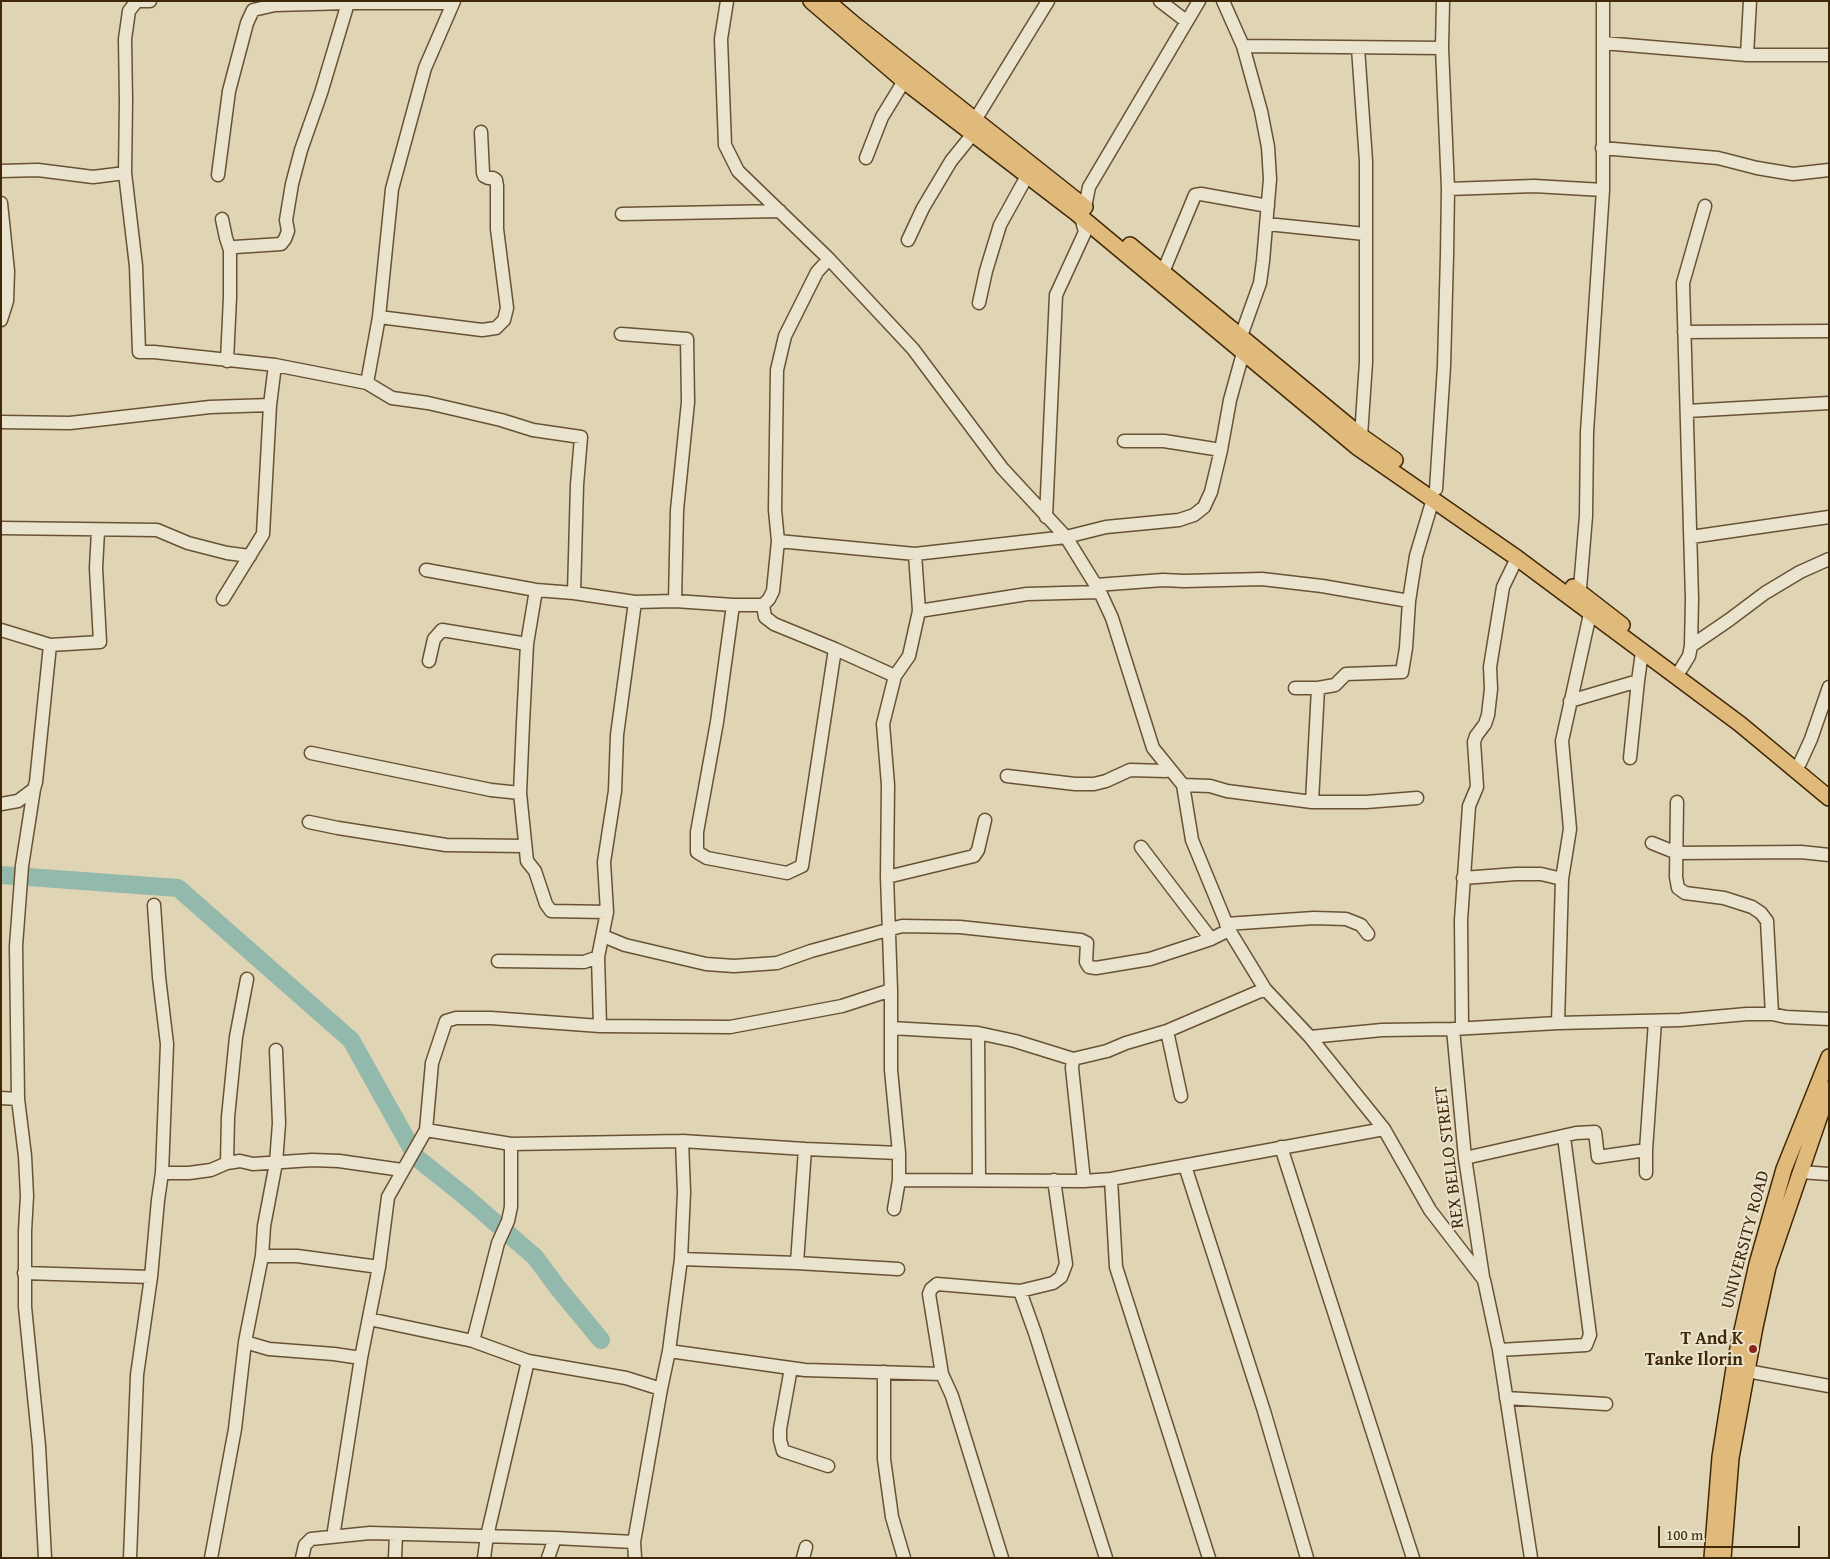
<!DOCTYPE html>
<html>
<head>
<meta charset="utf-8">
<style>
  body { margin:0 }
  #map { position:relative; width:1830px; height:1559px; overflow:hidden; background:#dfd4b4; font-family:"Gentium Book Plus",serif }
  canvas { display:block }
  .frame { position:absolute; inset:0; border:2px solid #402708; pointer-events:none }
  .scale { position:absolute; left:1658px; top:1526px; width:142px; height:22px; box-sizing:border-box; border:2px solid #402708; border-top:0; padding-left:6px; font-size:15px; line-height:18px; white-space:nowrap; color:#402708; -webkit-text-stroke:4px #eae3ce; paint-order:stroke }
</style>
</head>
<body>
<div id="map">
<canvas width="1830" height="1559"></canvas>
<div class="frame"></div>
<div class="scale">100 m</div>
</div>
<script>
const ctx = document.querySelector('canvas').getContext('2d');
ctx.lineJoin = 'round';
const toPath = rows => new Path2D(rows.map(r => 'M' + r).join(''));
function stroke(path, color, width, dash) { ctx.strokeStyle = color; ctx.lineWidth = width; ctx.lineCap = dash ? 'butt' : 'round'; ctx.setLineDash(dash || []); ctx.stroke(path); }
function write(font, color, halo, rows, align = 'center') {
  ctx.font = font + ' "Gentium Book Plus",serif'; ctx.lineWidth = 4; ctx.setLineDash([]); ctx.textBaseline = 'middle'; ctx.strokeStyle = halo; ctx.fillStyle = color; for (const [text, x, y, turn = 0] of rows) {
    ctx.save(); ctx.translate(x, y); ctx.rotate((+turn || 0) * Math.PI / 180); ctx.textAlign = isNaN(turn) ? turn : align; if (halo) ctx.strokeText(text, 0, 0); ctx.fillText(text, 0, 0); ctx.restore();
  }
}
const river = toPath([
  [1,875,178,888,351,1040,417,1158,467,1198,535,1257,558,1288,601,1340]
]);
const minor = toPath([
  [134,1,150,1],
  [727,1,721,39,725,145,738,171,829,259,913,349,1002,468,1066,537,1100,592,1112,618,1153,748,1183,785,1192,840,1229,930,1265,989,1310,1037,1384,1129,1430,1210,1484,1280,1499,1350,1531,1558],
  [1160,1,1186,21],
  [1223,1,1243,46,1261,111,1268,147,1270,179,1263,261,1260,283,1241,336],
  [136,2,129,11,125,39,126,101,125,173,136,266,139,352,154,352,275,365,367,383,392,398,428,403,501,420,533,430,581,437,577,485,574,593],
  [1603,43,1747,55,1829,55],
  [1243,46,1442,48],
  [1358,48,1366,161,1366,362,1361,436,1359,442],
  [1747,55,1750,1],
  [975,120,1048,1],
  [1602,148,1718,158,1757,168,1793,174,1829,170],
  [866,158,882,117,904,81],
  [1,171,38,170,93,177,125,173],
  [218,175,229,91,247,23,253,10,275,5,348,3,453,3],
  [1448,189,1534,186,1603,190],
  [1,203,8,271,7,301,1,320],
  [622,214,780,211],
  [222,219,226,238,230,250,230,297,227,361],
  [1267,224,1365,234],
  [908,240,923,208,951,161,972,135],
  [230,250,235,247,281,244,285,239,288,231,286,220,292,184,301,150,321,93,348,3],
  [1163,272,1195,195,1201,194,1268,206],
  [979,303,986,271,1000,225,1027,176],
  [379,317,482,330,496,328,504,320,507,308,497,229,497,186,496,180,493,178,488,178,484,176,483,173,481,132],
  [1684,332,1829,331],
  [621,334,687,339,688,402,677,510,675,601],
  [367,383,379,317,392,189,425,68,454,1],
  [1687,411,1829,403],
  [1,422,70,423,210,407,270,405],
  [1124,441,1164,441,1221,450],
  [1436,489,1444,366,1447,255,1448,189,1442,48,1443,1],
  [1046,517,1056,295,1085,232,1081,217,1085,207,1089,187,1199,1],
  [1,528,157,530,188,543,227,553,250,556],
  [1691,537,1829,517],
  [778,541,915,554,1066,537,1106,527,1179,520,1194,515,1204,507,1211,492,1221,450,1230,400,1243,353],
  [426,570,536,590,574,593,635,602,675,601,733,605,763,605,769,599,773,591,778,541,775,510,777,370,785,336,817,272,829,259],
  [1096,585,1163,580,1184,581,1262,579,1322,586,1409,601],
  [536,590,527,644,523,723,520,793,527,861,535,871,546,904,551,911,607,912],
  [223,599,263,534,270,405,275,365],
  [1579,600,1586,516,1587,432,1603,190,1603,1],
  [733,605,717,722,697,832,697,852,707,858,787,873,802,866,835,649,895,676],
  [763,605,765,617,774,624,835,649],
  [919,611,1027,594,1100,592],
  [1,630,50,645,100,642,96,568,98,531],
  [1691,646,1729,620,1765,593,1800,572,1829,559],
  [429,661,434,639,442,630,527,644],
  [1681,669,1689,656,1691,646,1692,599,1683,283,1705,206],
  [1295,688,1318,688,1335,685,1346,674,1402,672,1406,648,1409,601,1416,556,1433,499],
  [1570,701,1638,681],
  [311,753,491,790,520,793],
  [1630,758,1638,681,1642,652],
  [1800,763,1811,739,1829,687],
  [1007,776,1075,784,1094,784,1106,781,1130,770,1166,771,1170,769],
  [1183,785,1210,786,1227,791,1312,802,1366,802,1417,798],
  [34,789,22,866,16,946,18,1099,25,1156,27,1196,25,1231,25,1307,39,1446,45,1558],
  [1312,802,1318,688],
  [1677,802,1676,877,1678,888,1685,893,1724,898,1752,907,1761,913,1767,921,1772,1014],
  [1,804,18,801,34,789,36,782,50,645],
  [309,822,338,828,446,845,525,846],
  [1652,843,1677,853,1801,852,1829,855],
  [1141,847,1211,939],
  [887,877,974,856,978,850,985,820],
  [1463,878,1516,874,1541,874,1562,879,1558,1023],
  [1562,879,1570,829,1562,741,1590,614],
  [1226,924,1314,918,1346,919,1361,925,1368,934],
  [603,936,625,945,706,964,734,966,777,963,811,951,902,926,960,927,1081,940,1087,943,1086,962,1089,967,1096,968,1150,959,1211,939,1229,930],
  [498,961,584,962,598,957],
  [891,990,891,1070,899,1153,899,1180,894,1209],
  [600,1026,598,957,607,912,604,862,615,791,617,735,635,602],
  [891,1028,978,1033,979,1180],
  [1462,1028,1461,920,1469,806,1477,787,1474,742,1476,736,1485,724,1488,715,1491,689,1490,667,1503,587,1517,558],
  [1453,1029,1465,1158,1483,1277],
  [1167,1031,1181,1096],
  [978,1033,1015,1041,1073,1059,1107,1051,1126,1043,1167,1031,1265,989],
  [1310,1037,1382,1030,1453,1029,1558,1023,1680,1020,1747,1014,1772,1014,1786,1017,1829,1019],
  [1073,1059,1072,1068,1084,1181],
  [1,1098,18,1099],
  [426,1130,511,1144,682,1141,805,1149,899,1153],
  [1281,1147,1413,1558],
  [1465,1158,1576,1133,1595,1132,1598,1157,1646,1150],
  [227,1163,228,1117,236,1037,247,979],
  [1185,1166,1264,1411,1307,1558],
  [1800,1172,1829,1174],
  [162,1173,189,1173,211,1170,227,1163,240,1161,253,1164,312,1160,339,1161,402,1170],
  [1646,1173,1646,1150,1655,1021],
  [1111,1179,1116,1267,1209,1558],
  [899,1180,1084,1181,1111,1179,1384,1129],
  [262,1256,297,1256,379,1267],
  [681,1259,797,1263,898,1269],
  [797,1263,805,1149],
  [24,1273,151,1277],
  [1020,1291,1035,1333,1106,1558],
  [369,1319,473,1341,528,1361,626,1378,661,1389],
  [473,1341,498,1243,508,1221,511,1207,511,1144],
  [245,1342,269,1349,334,1354,361,1358],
  [1499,1350,1586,1345,1590,1335,1564,1137],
  [669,1351,805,1370,942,1374],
  [791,1368,780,1429,780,1440,783,1451,828,1466],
  [1747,1371,1829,1386],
  [884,1372,884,1459,892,1517,904,1558],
  [1506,1398,1606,1404],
  [333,1537,361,1358,379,1267,388,1197,426,1130,432,1063,446,1021,456,1018,491,1018,600,1026,730,1027,842,1006,891,990,887,877,888,785,883,724,895,676,909,656,919,611,915,554],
  [130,1558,137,1375,151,1277,158,1200,162,1173,167,1044,159,977,154,905],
  [211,1558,235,1429,245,1342,262,1256,264,1226,276,1163,279,1123,276,1050],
  [302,1558,305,1545,311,1539,370,1533,555,1538,634,1542],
  [395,1558,396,1534],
  [484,1558,487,1536,528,1361],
  [548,1558,555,1538],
  [635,1558,634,1542,661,1389,669,1351,681,1259,684,1192,682,1141],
  [803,1558,806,1547],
  [1002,1558,952,1396,942,1374,929,1294,931,1289,937,1284,1020,1291,1053,1283,1061,1277,1066,1264,1054,1180]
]);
const major = toPath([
  [811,1,904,81,1075,212,1357,447,1517,558,1740,724,1829,798],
  [827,1,854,24,1085,207],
  [1130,245,1361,436,1395,460],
  [1573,587,1622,625],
  [1712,1558,1720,1457,1735,1362,1757,1264,1784,1169,1829,1057],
  [1723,1558,1731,1458,1755,1327,1768,1267,1829,1089]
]);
const markers = [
  [1753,1349,5,"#8f2418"]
];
const streetNames = [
  ["REX BELLO STREET",1450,1157,-97],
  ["UNIVERSITY ROAD",1746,1240,-75]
];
const poiNames = [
  ["T And K",1743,1339],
  ["Tanke Ilorin",1743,1360]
];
stroke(river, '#93b8ac', 18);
stroke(minor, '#685233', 15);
stroke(major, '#402708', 18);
stroke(minor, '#eae3ce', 12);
stroke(major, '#e0ba7a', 15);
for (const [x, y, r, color] of markers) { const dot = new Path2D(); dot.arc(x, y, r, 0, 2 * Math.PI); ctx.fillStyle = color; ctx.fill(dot); stroke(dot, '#eae3ce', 2); }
write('18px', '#402708', '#eae3ce', streetNames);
write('bold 18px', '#402708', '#eae3ce', poiNames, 'right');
</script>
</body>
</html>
